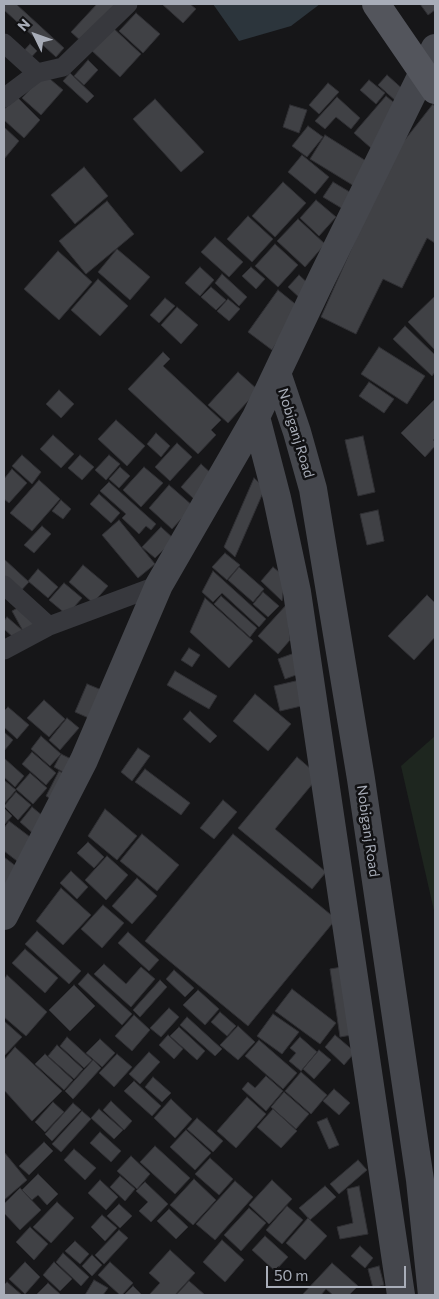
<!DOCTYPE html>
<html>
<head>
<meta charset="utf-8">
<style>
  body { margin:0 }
  #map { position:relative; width:439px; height:1299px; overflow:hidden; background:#161618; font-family:Commissioner,sans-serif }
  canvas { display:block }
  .frame { position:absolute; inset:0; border:5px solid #a8adb8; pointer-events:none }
  .north { position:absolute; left:10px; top:10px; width:50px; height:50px; -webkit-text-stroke:4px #111113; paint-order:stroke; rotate:312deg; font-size:14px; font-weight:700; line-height:20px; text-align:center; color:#a8adb8 }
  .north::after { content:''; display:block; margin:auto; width:18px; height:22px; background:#a8adb8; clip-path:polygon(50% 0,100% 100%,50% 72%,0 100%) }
  .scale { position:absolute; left:266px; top:1266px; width:140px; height:22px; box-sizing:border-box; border:2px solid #a8adb8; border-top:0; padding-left:6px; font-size:15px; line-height:18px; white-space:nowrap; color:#a8adb8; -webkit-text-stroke:4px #111113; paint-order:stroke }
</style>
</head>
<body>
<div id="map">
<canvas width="439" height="1299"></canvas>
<div class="frame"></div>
<div class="north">N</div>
<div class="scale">50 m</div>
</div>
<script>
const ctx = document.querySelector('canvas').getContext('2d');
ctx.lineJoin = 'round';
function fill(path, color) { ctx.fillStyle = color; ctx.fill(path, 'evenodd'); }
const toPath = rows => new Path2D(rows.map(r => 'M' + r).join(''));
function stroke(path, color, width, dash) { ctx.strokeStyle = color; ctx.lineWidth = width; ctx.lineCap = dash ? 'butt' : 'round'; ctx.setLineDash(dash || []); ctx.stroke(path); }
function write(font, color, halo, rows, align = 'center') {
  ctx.font = font + ' Commissioner,sans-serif'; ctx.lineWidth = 5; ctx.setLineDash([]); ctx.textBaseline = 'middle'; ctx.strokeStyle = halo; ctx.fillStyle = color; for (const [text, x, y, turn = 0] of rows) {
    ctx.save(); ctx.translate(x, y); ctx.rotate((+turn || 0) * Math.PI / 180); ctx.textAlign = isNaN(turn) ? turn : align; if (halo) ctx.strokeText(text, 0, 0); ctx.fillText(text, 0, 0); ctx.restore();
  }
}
const green = toPath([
  [435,736,435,915,401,766]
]);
const water = toPath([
  [213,4,320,4,291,26,239,41]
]);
const building = toPath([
  [4,4,16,4,64,48,56,57,4,10,4,4],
  [97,4,120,4,83,43,71,32,97,4],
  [162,4,190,4,196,9,183,23,162,4],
  [420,4,435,4,435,10,428,15,420,4],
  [136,13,160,34,143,53,119,31,136,13],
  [111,26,141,54,120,77,90,49,111,26],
  [30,44,37,51,27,62,20,55,30,44],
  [88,60,98,70,84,85,74,76,88,60],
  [70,73,94,96,87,103,63,81,70,73],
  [44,74,63,90,41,115,22,98,44,74],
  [387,75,406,92,397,102,378,85,387,75],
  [369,80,385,93,376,104,360,90,369,80],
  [328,83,339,92,319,114,309,105,328,83],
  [386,96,403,110,371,148,354,133,386,96],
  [337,97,360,118,351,129,336,117,325,129,315,121,337,97],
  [18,98,40,120,24,138,4,120,4,109,18,98],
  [155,99,204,152,181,172,133,119,155,99],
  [433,104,435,107,435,243,427,238,402,288,383,279,356,334,321,317,393,155,433,104],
  [290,105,307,110,299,133,283,127,290,105],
  [308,126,323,137,307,157,292,146,308,126],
  [4,127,19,141,4,159,4,127],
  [325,135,374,166,359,189,310,159,325,135],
  [302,155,329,177,315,194,288,172,302,155],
  [84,167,108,196,75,224,51,195,84,167],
  [283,182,306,203,275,237,252,216,283,182],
  [333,182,358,197,348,212,323,197,333,182],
  [316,200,336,217,319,236,300,218,316,200],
  [107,201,134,234,86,274,59,241,107,201],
  [248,216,273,239,252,262,227,239,248,216],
  [298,219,325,244,305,267,277,241,298,219],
  [215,237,243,262,229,277,201,252,215,237],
  [275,244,298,265,278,287,255,266,275,244],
  [117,249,150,277,130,300,98,272,117,249],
  [58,251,92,282,59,320,24,289,58,251],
  [200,267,214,280,200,296,185,283,200,267],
  [251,267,265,279,256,289,242,276,251,267],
  [222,274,247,297,239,306,215,283,222,274],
  [299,275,313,288,302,300,288,287,299,275],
  [98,279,128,306,100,336,71,310,98,279],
  [211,287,226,300,216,310,201,297,211,287],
  [278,290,299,307,272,350,248,332,278,290],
  [435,296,435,350,408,322,435,296],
  [165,298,175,306,159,323,150,315,165,298],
  [228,299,240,309,229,321,217,311,228,299],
  [177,307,198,325,181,344,161,325,177,307],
  [405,326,435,355,435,372,432,376,393,339,405,326],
  [379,347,425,376,407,404,361,374,379,347],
  [163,352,170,359,163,366,221,420,211,430,216,435,198,454,128,389,163,352],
  [238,372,258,390,228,423,208,405,238,372],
  [369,382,394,399,384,413,359,396,369,382],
  [59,390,74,404,61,418,46,404,59,390],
  [435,399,435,438,433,440,435,442,435,446,425,457,401,433,435,399],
  [116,420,145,446,127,466,98,439,116,420],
  [156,433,170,446,161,457,147,444,156,433],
  [53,435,74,454,61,468,40,449,53,435],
  [363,436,375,492,358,496,345,440,363,436],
  [177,443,192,457,170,481,155,467,177,443],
  [22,455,41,472,32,484,12,466,22,455],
  [80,455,94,467,82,480,68,468,80,455],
  [109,455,120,464,106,480,95,470,109,455],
  [201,464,214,476,194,499,181,487,201,464],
  [120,467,130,476,119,488,109,479,120,467],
  [144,467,163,483,141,507,123,490,144,467],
  [12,469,27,483,9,503,4,499,4,479,12,469],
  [254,478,265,488,235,557,224,547,254,478],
  [39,480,60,499,32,531,10,513,39,480],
  [109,482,156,524,151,530,146,526,139,534,122,518,126,514,100,491,109,482],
  [169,485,193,506,172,529,149,508,169,485],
  [99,494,120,513,111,523,90,504,99,494],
  [61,500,71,509,63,519,52,511,61,500],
  [378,510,384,541,367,545,360,514,378,510],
  [119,520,155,564,138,578,102,535,119,520],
  [42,526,51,534,34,553,24,545,42,526],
  [161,527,174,539,155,558,142,547,161,527],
  [225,553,240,565,227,580,212,567,225,553],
  [4,559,29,582,17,595,4,584,4,559],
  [83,565,108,586,93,603,69,582,83,565],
  [239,567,264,589,253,602,228,580,239,567],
  [273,567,285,577,282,601,261,581,273,567],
  [38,569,58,587,48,598,28,581,38,569],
  [213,571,266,619,259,627,222,593,213,602,202,592,213,571],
  [64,583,82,598,67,615,49,600,64,583],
  [263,592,279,606,268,617,253,604,263,592],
  [427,595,435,603,435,637,414,660,388,636,427,595],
  [221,596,257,628,250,637,214,604,221,596],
  [205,598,253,641,229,668,190,632,205,598],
  [25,604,36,624,23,631,12,611,25,604],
  [287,604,290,640,278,654,258,636,287,604],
  [7,617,22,630,14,638,4,629,4,621,7,617],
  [189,648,200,655,192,667,181,660,189,648],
  [300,651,307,671,285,679,278,659,300,651],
  [175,671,217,696,209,709,167,685,175,671],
  [304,679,310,704,280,711,274,686,304,679],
  [87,684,104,691,91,719,75,712,87,684],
  [255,694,291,724,268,751,233,721,255,694],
  [44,700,65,719,49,737,27,718,44,700],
  [8,707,29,725,17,739,4,727,4,711,8,707],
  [190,711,217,736,210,743,183,719,190,711],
  [67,718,79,728,60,750,49,740,67,718],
  [4,732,13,740,4,751,4,732],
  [41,736,61,754,50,766,31,749,41,736],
  [138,748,150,756,132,781,121,772,138,748],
  [32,752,56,773,46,785,22,764,32,752],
  [61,754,79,763,72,777,54,767,61,754],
  [297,757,319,776,275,829,326,872,312,889,238,828,297,757],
  [4,758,24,776,15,787,4,777,4,758],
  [145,769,190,803,181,815,135,782,145,769],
  [59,771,72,778,58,803,46,796,59,771],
  [30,773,47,788,33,804,16,789,30,773],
  [4,780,16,790,4,804,4,780],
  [16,792,31,805,18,820,4,806,16,792],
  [223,800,237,812,214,839,200,828,223,800],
  [32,807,49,821,36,836,20,822,32,807],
  [4,808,12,816,4,825,4,808],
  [105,809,137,836,117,860,88,836,105,809],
  [9,821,38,843,21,864,4,851,4,828,9,821],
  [142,834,179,865,157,891,120,861,142,834],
  [233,834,336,919,248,1026,145,941,233,834],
  [88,842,104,857,94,868,77,853,88,842],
  [107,856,128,875,106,900,85,880,107,856],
  [4,857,21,870,4,891,4,857],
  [71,871,88,887,77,899,60,883,71,871],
  [137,878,157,896,132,924,112,906,137,878],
  [61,888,91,915,63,945,36,921,61,888],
  [103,905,124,923,102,948,81,929,103,905],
  [37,931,81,971,69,984,25,944,37,931],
  [128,932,159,960,149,971,118,943,128,932],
  [25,949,58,978,45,993,12,963,25,949],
  [104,964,126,984,141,967,155,979,131,1007,94,974,104,964],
  [348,966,358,1034,340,1037,330,969,348,966],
  [174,970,194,988,185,997,166,979,174,970],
  [88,973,132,1014,122,1025,78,984,88,973],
  [7,975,47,1012,26,1036,4,1017,4,980,7,975],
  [160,980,167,987,140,1017,133,1010,160,980],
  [74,985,95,1006,70,1031,49,1010,74,985],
  [292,989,336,1023,320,1044,275,1011,292,989],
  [198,990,219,1009,205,1025,183,1005,198,990],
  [169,1008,179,1017,161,1037,150,1028,169,1008],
  [220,1012,236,1026,227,1036,211,1022,220,1012],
  [273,1014,299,1032,282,1054,257,1036,273,1014],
  [134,1015,150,1030,132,1051,115,1036,134,1015],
  [187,1017,222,1049,215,1056,180,1025,187,1017],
  [4,1021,22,1037,4,1056,4,1021],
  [238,1026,255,1042,238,1060,220,1045,238,1026],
  [179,1027,205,1051,197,1060,170,1036,179,1027],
  [168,1035,183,1049,174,1059,159,1045,168,1035],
  [335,1035,355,1052,344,1065,325,1047,335,1035],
  [67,1037,92,1060,84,1068,60,1046,67,1037],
  [300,1037,317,1052,301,1071,289,1061,296,1053,290,1048,300,1037],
  [100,1039,115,1053,102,1067,86,1053,100,1039],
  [259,1040,297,1073,283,1089,245,1056,259,1040],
  [57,1045,83,1069,74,1079,48,1056,57,1045],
  [15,1047,62,1091,32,1121,4,1090,4,1060,15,1047],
  [319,1050,331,1060,314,1079,303,1069,319,1050],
  [149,1052,160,1062,140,1084,129,1074,149,1052],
  [45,1054,73,1080,64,1090,35,1064,45,1054],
  [117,1054,132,1067,114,1087,99,1073,117,1054],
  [93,1060,101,1068,73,1099,65,1091,93,1060],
  [301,1072,327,1095,311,1114,285,1091,301,1072],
  [266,1076,283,1091,266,1111,242,1089,248,1082,255,1088,266,1076],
  [153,1077,171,1093,162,1102,145,1087,153,1077],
  [134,1081,161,1106,152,1116,124,1091,134,1081],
  [334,1089,350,1103,339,1115,323,1101,334,1089],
  [284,1092,309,1114,296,1129,271,1107,284,1092],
  [247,1097,266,1114,236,1148,217,1131,247,1097],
  [171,1099,192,1119,175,1138,154,1118,171,1099],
  [111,1101,132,1121,124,1130,103,1110,111,1101],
  [53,1102,64,1112,45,1132,35,1122,53,1102],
  [73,1103,81,1110,52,1141,45,1134,73,1103],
  [99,1109,123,1130,114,1139,91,1118,99,1109],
  [273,1109,297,1131,281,1148,257,1127,273,1109],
  [82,1111,91,1119,61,1152,52,1144,82,1111],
  [197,1118,223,1141,213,1152,187,1129,197,1118],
  [327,1118,339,1145,329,1149,317,1122,327,1118],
  [186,1130,211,1153,195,1170,170,1147,186,1130],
  [100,1132,121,1151,111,1162,90,1143,100,1132],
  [44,1142,53,1151,29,1175,19,1166,44,1142],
  [155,1146,190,1178,175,1194,140,1162,155,1146],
  [74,1149,96,1168,85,1180,64,1160,74,1149],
  [4,1152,27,1180,4,1200,4,1152],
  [131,1156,150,1174,137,1189,117,1171,131,1156],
  [210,1158,233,1179,219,1195,195,1174,210,1158],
  [358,1160,367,1170,339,1194,330,1184,358,1160],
  [38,1174,58,1194,47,1205,38,1195,32,1200,22,1190,38,1174],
  [120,1176,135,1189,125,1201,110,1187,120,1176],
  [194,1179,216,1200,193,1225,170,1205,194,1179],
  [100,1180,118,1197,106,1210,88,1193,100,1180],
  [272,1180,292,1199,269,1224,249,1205,272,1180],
  [235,1181,253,1197,215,1240,196,1224,235,1181],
  [145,1182,168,1204,151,1222,139,1211,148,1202,136,1191,145,1182],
  [325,1186,336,1197,310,1220,299,1208,325,1186],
  [359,1186,368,1234,340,1239,337,1227,353,1223,347,1189,359,1186],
  [20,1188,41,1210,20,1230,4,1213,4,1204,20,1188],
  [57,1202,74,1218,51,1243,33,1227,57,1202],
  [119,1204,132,1216,120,1228,107,1216,119,1204],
  [287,1206,303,1220,282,1244,266,1230,287,1206],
  [249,1208,266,1223,241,1251,224,1235,249,1208],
  [169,1209,188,1227,176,1239,157,1221,169,1209],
  [102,1215,117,1228,105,1241,91,1227,102,1215],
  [308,1218,327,1236,305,1260,286,1243,308,1218],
  [30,1227,48,1244,34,1260,16,1242,30,1227],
  [119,1230,128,1238,104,1264,95,1255,119,1230],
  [265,1236,288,1257,275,1271,252,1250,265,1236],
  [222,1240,244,1260,225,1282,203,1262,222,1240],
  [75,1241,89,1254,80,1264,65,1251,75,1241],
  [360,1246,373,1258,365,1268,351,1256,360,1246],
  [170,1250,195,1273,175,1295,149,1295,160,1283,149,1273,170,1250],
  [63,1253,89,1277,81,1286,56,1262,63,1253],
  [92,1255,102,1265,92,1276,82,1266,92,1255],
  [25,1262,40,1277,25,1294,9,1279,25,1262],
  [54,1262,72,1279,60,1291,43,1275,54,1262],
  [110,1262,133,1283,122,1295,120,1295,98,1275,110,1262],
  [332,1263,358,1286,349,1295,333,1295,326,1289,321,1295,302,1295,332,1263],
  [379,1266,384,1285,373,1288,368,1269,379,1266],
  [94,1280,108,1288,103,1295,85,1295,94,1280],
  [189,1281,205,1295,176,1295,189,1281],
  [7,1282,22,1295,4,1295,4,1285,7,1282],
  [48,1283,61,1295,36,1295,48,1283],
  [133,1286,142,1295,124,1295,133,1286]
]);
const street = toPath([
  [4,43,37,73],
  [4,98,37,73,63,67,128,4],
  [4,585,49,626],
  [4,650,49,626,159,585]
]);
const secondary = toPath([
  [277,373,297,432,313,489,361,779,420,1180,432,1295],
  [256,417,277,498,297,592,401,1295],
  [4,916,84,760,159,585,256,417,322,278,435,48]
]);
const primary = toPath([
  [376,4,435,90]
]);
const streetNames = [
  ["Nobiganj Road",296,433,73],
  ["Nobiganj Road",368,831,82]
];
fill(green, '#1e261f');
fill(water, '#2c353c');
fill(building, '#404145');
stroke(building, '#303034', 1);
stroke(street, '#37383d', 19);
stroke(secondary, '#45474d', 28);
stroke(primary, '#53555c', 28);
write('14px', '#a8adb8', '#111113', streetNames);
</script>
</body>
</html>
